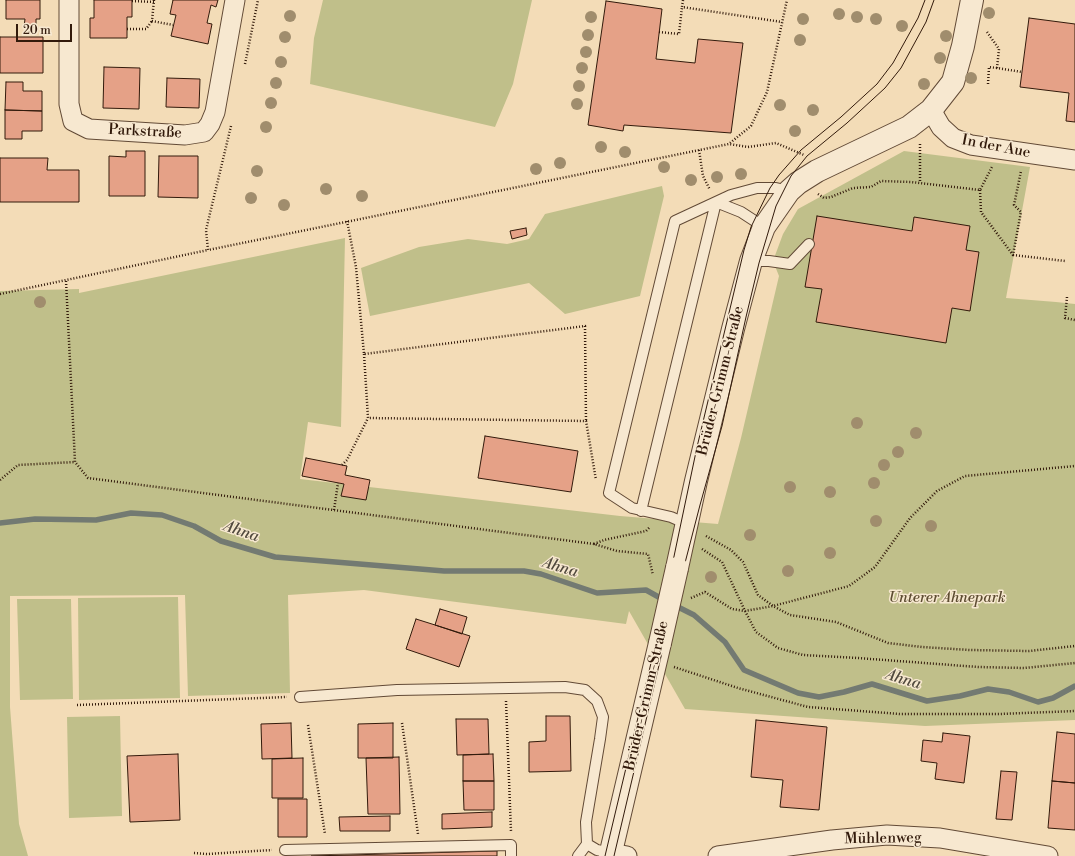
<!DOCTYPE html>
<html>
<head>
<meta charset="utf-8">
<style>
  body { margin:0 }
  #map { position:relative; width:1075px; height:856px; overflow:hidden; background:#f3dcb7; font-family:"Libre Bodoni",serif }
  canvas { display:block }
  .scale { position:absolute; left:16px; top:24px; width:56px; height:18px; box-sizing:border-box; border:2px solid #321a0b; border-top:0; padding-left:5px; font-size:12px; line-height:14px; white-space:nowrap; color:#321a0b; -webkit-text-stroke:3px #f7e8d0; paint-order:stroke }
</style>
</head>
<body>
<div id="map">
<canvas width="1075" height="856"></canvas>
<div class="scale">20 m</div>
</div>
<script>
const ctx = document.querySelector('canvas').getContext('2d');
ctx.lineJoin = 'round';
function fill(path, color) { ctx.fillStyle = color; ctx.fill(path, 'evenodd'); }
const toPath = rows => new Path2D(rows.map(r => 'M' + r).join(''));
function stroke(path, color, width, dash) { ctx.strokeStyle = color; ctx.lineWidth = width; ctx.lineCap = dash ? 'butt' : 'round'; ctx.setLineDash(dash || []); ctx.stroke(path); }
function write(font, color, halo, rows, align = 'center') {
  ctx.font = font + ' "Libre Bodoni",serif'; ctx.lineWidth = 3; ctx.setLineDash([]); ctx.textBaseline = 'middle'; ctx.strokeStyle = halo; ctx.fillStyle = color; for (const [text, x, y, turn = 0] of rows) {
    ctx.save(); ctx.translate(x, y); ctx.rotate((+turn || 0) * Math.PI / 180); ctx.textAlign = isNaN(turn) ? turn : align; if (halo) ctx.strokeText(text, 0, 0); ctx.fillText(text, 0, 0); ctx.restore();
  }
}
const green = toPath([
  [323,0,532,0,513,84,495,127,310,84,314,38],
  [904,151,1030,167,1006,298,1056,302,1075,304,1075,720,925,726,685,709,629,611,626,624,364,590,288,595,290,693,188,696,185,595,10,596,10,707,19,824,28,856,0,856,0,291,79,289,79,293,345,238,341,427,308,422,300,479,620,516,718,524,741,438,779,276,773,261,783,234,798,209],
  [662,186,664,196,640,296,565,314,529,283,370,316,361,268,419,247,468,239,507,244,529,239,545,214],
  [178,597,180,698,79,700,78,598],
  [71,599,73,699,20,700,17,599],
  [120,716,122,816,69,818,67,717]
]);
const stream = toPath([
  [0,523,35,519,96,520,131,513,162,515,194,526,221,541,275,557,444,571,524,571,541,574,597,593,646,590,664,600],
  [674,605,694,615,725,642,744,670,798,693,819,697,844,692,872,684,927,701,960,696,988,689,1009,692,1038,702,1053,698,1075,686]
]);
const building = toPath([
  [6,0,40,0,40,19,36,19,36,27,24,27,25,19,6,19,6,0],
  [94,0,132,0,132,17,127,17,127,38,90,38,90,18,94,18,94,0],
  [173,0,218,0,216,7,211,5,207,23,212,24,208,44,171,36,176,15,170,14,173,0],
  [606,1,662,9,656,59,695,63,698,39,743,43,731,133,624,125,623,131,588,125,606,1],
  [1029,18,1075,24,1075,122,1066,121,1069,93,1020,87,1029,18],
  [0,37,43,37,43,73,0,73,0,37],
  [104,67,140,68,139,109,103,108,104,67],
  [167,78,200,79,199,108,166,107,167,78],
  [6,82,23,82,23,91,42,91,42,111,5,110,6,82],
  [5,110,42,111,42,131,22,131,22,139,5,139,5,110],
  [126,151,145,151,145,196,109,196,109,156,126,157,126,151],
  [159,156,198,156,198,198,158,197,159,156],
  [0,158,48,158,47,170,79,170,79,202,0,202,0,158],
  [817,216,912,231,914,217,970,226,966,250,979,252,970,311,952,308,946,343,816,322,822,289,805,287,817,216],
  [526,228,527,235,512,239,510,231,526,228],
  [485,436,578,451,571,492,478,478,485,436],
  [306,458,347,466,345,475,370,480,366,500,341,496,344,484,302,476,306,458],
  [440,609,467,617,462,634,435,625,440,609],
  [416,619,470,636,459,667,406,649,416,619],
  [546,716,570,716,571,771,529,772,529,742,546,741,546,716],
  [456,719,488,719,489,754,457,755,456,719],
  [756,720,827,727,819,810,780,807,783,780,751,777,756,720],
  [291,723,292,758,262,759,261,724,291,723],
  [393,723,393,758,358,758,358,724,393,723],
  [1057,732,1075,734,1075,783,1052,781,1057,732],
  [943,733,970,736,964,783,935,779,937,763,921,761,923,740,942,742,943,733],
  [178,754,180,820,130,822,127,756,178,754],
  [493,754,494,781,463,781,463,755,493,754],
  [399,757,400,814,368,814,366,758,399,757],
  [303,758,303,798,272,798,272,759,303,758],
  [1001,771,1017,772,1012,820,996,819,1001,771],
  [463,781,494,781,494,810,464,810,463,781],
  [1052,781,1075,783,1075,830,1048,828,1052,781],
  [278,799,307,799,307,837,278,837,278,799],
  [492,812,492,827,442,829,442,814,492,812],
  [390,816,390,831,340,831,339,817,390,816],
  [497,851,497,856,311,856,497,851]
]);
const path = toPath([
  [154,0,152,21,173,25],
  [683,0,682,7,782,22],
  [132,1,154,2],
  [127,29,146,29,152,21],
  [659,32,679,34,682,7],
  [987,32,999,49,997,68,1022,72],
  [245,64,258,0],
  [988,84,989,67,997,68],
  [231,126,206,230,208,250,729,144,748,147,776,143,804,155],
  [730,143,751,126,767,92,787,0],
  [920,144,920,183],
  [699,150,703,176,710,190],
  [980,190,981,212,1013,255,1021,212,1014,205,1021,171],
  [818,194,824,198,831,197,853,188,871,187,881,181,911,182,980,190,992,167],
  [347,221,356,267,364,354,585,326,586,421],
  [1013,255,1065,261],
  [66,281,75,462,88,478,594,544,617,551,648,554,653,575],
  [0,294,208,250],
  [1067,297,1065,318,1075,320],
  [364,354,368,418,586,421,596,480],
  [342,465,347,460,368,418],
  [0,480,18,465,75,462],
  [334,510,338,483],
  [706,536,731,550,743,562,758,595,773,606,790,615,836,622,888,643,922,647,970,650,1029,651,1075,646],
  [594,544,604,540,646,531,650,527],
  [702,549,722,562,745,611,756,632,778,648,803,655,858,658,978,667,1024,668,1075,663],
  [691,598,705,592,732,609,745,611,773,606,849,586,875,567,910,518,937,491,965,476,1075,466],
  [674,667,738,688,808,707,900,714,999,714,1075,711],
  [506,701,511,832],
  [77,705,287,697],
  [402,723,418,834],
  [308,725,325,834],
  [194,853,207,854,272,850]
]);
const service = toPath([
  [751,261,769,261,790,264,809,244],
  [641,511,716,202,741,212,764,227],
  [687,524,671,517,632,508,609,493,675,221,731,195,757,188,776,188,789,191],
  [300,697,397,690,565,687,585,690,597,701,603,717,600,739,586,822,587,844],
  [285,850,511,845,511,856],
  [578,856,587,844,597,850,611,853]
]);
const minor = toPath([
  [69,0,69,104,73,121,89,129,185,135,204,132,210,124,215,112,235,0],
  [931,110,941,127,953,138,971,145,1075,160],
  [611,853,627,856],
  [718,856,832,840,887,835,940,838,1048,856]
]);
const tertiary = toPath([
  [677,568,696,481,733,329,751,261,764,227,789,191,798,183,817,171,909,127,931,110,953,82,963,46,972,0],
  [610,856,660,643]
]);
const tram = toPath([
  [605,856,656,642,697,447,744,250,751,227,770,188,779,175,801,150,841,117,877,84,893,63,918,18,925,0],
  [614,856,664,644,700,505,722,426,746,317,759,263,776,206,791,176,807,156,847,123,885,88,901,68,926,22,934,0]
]);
const tertiaryBridge = toPath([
  [660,643,677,568]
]);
const trees = [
  [989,13],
  [839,14],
  [290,16],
  [591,17],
  [857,17],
  [803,19],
  [876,19],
  [902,26],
  [588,35],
  [946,36],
  [285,37],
  [800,40],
  [586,52],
  [940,58],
  [281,62],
  [582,68],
  [971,78],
  [276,83],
  [924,84],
  [579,86],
  [271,103],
  [577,104],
  [780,105],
  [813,110],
  [266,127],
  [795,131],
  [601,147],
  [625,152],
  [560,163],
  [664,167],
  [536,169],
  [257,171],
  [741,174],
  [717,177],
  [691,180],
  [326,189],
  [362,196],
  [251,198],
  [284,205],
  [40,302],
  [857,423],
  [916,433],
  [898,452],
  [884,465],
  [874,483],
  [790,487],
  [830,492],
  [876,521],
  [931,526],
  [750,535],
  [830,553],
  [788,571],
  [711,577]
];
const streetNames = [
  ["Parkstraße",145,132,3],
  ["In der Aue",996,147,11],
  ["Brüder-Grimm-Straße",721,381,-76],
  ["Brüder-Grimm-Straße",647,696,-77],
  ["Mühlenweg",883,839,-1]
];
const parkNames = [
  ["Unterer Ahnepark",947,598]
];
const waterNames = [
  ["Ahna",241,532,19],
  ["Ahna",560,568,17],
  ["Ahna",903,680,17]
];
fill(green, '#c0bf8a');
stroke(stream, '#737a72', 5.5);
fill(building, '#e5a187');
stroke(building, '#321a0b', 1);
stroke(service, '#624a36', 12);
stroke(minor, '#624a36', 21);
stroke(tertiary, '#624a36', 24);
stroke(path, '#321a0b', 2.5, [1, 2]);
stroke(service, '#f7e8d0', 10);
stroke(minor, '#f7e8d0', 19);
stroke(tertiary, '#f7e8d0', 22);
stroke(tram, '#321a0b', 1);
stroke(tertiaryBridge, '#624a36', 24, []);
stroke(tertiaryBridge, '#f7e8d0', 22);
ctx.fillStyle = '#a08d6d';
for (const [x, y] of trees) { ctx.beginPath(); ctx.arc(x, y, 6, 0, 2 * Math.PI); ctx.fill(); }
write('15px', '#321a0b', '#f7e8d0', streetNames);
write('italic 15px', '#5d4c31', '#f7e8d0', parkNames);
write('italic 16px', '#524a3e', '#f7e8d0', waterNames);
</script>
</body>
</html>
